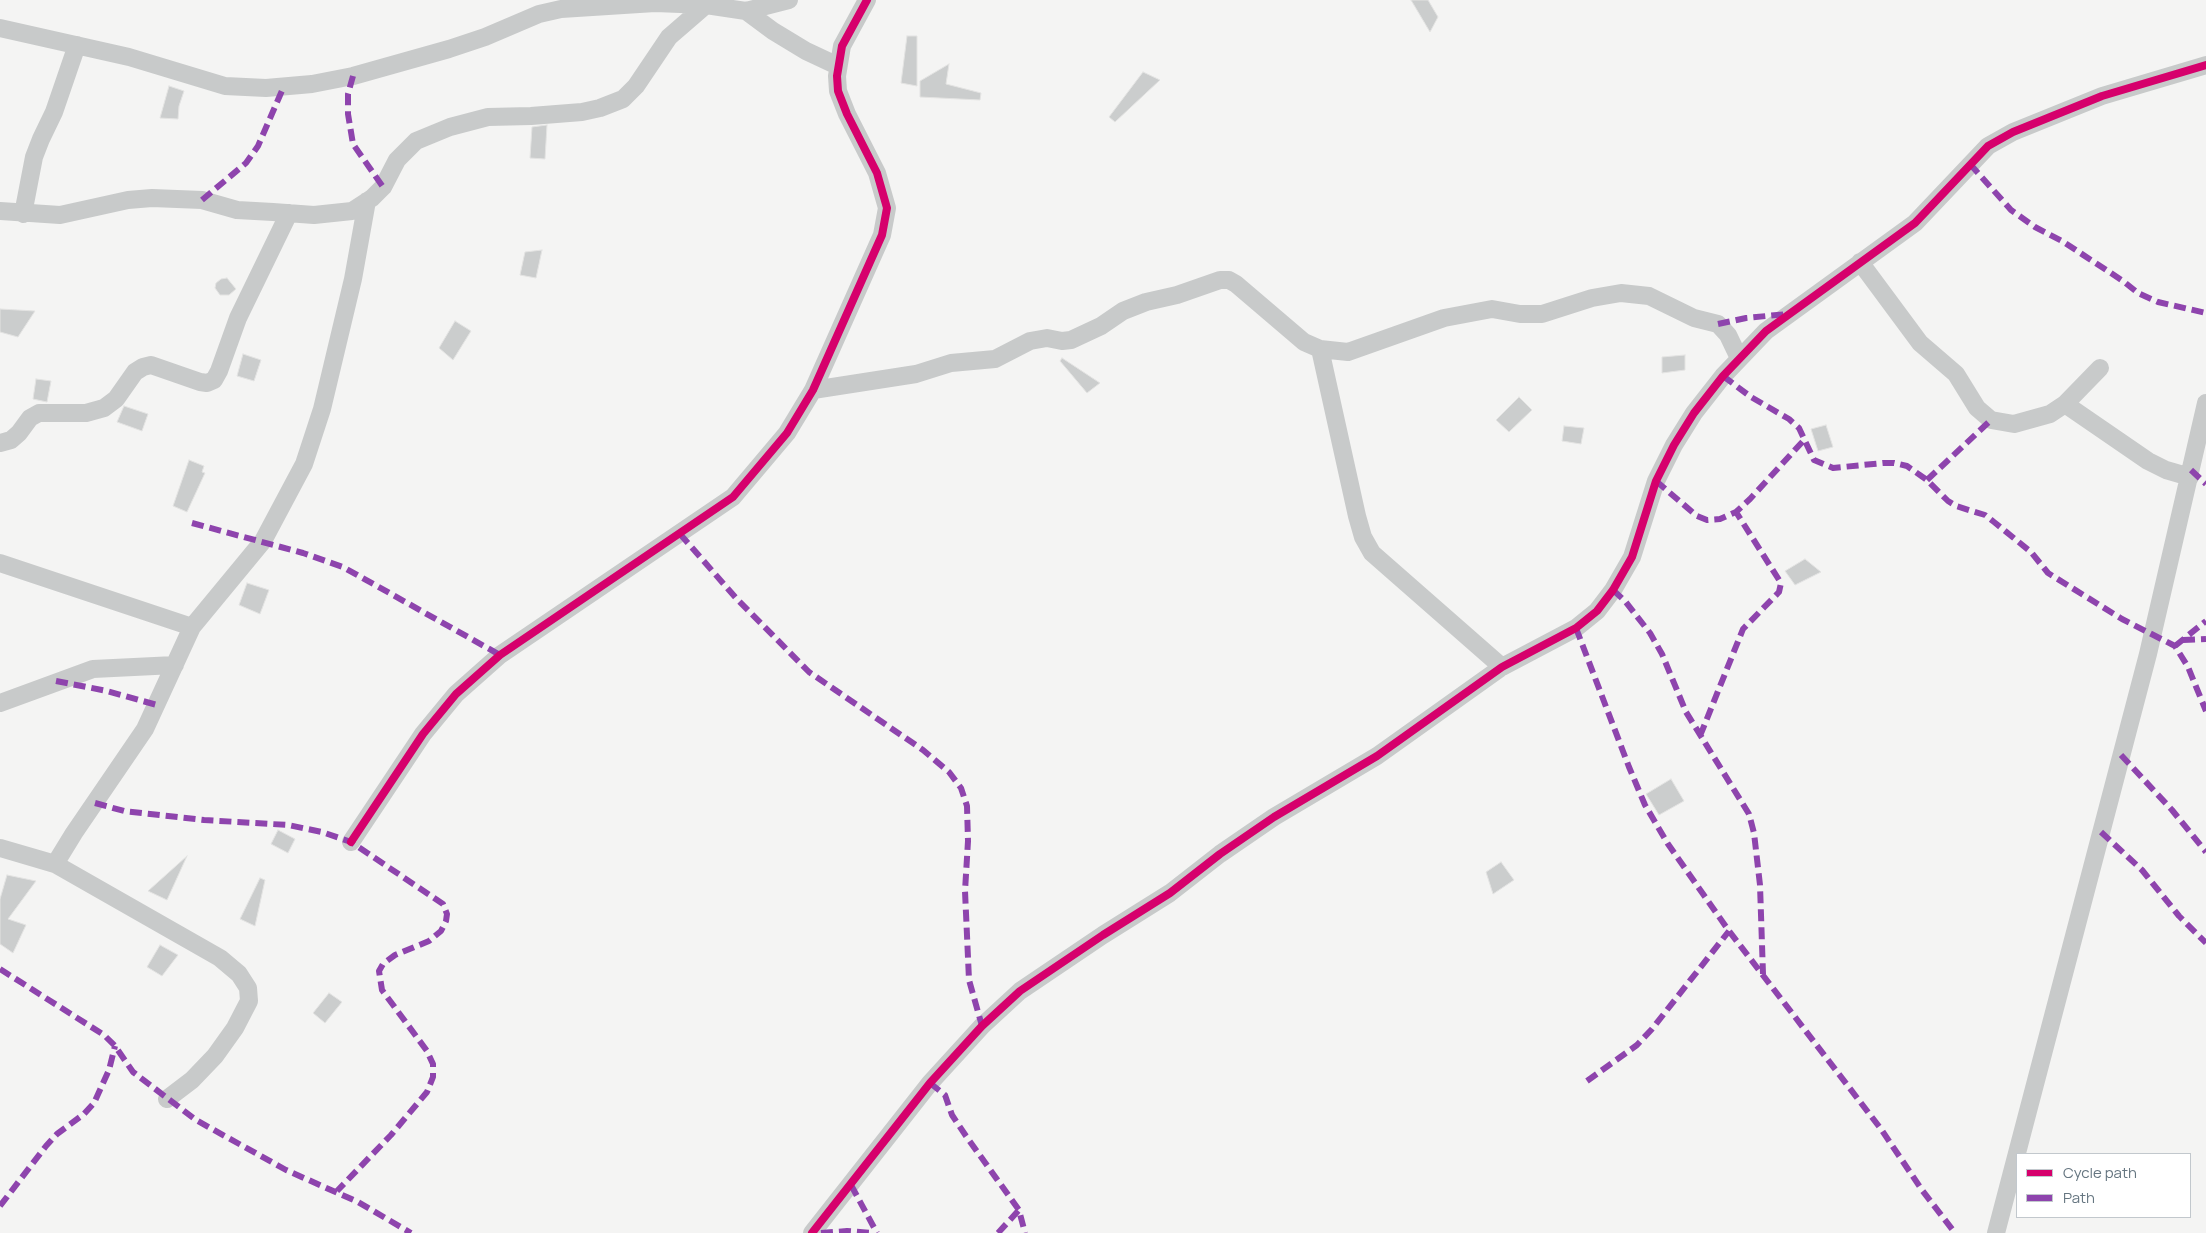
<!DOCTYPE html>
<html>
<head>
<meta charset="utf-8">
<style>
  body { margin:0 }
  #map { position:relative; width:2206px; height:1233px; overflow:hidden; background:#f4f4f3; font-family:Manrope,sans-serif }
  canvas { display:block }
  .legend { position:absolute; left:2016px; top:1153px; width:175px; height:65px; box-sizing:border-box; background:#fff; border:1px solid #c2c8cd; margin:0; padding:6px 9px; list-style:none; font-size:15px; color:#667681 }
  .legend li { display:flex; align-items:center; gap:10px; height:25px }
  .legend b { width:25px; border:1px solid #c2c8cd }
</style>
</head>
<body>
<div id="map">
<canvas width="2206" height="1233"></canvas>
<ul class="legend">
<li><b style="height:6px;background:#d6006c"></b>Cycle path</li>
<li><b style="height:6px;background:#8e44ad"></b>Path</li>
</ul>
</div>
<script>
const ctx = document.querySelector('canvas').getContext('2d');
ctx.lineJoin = 'round';
function fill(path, color) { ctx.fillStyle = color; ctx.fill(path, 'evenodd'); }
const toPath = rows => new Path2D(rows.map(r => 'M' + r).join(''));
function stroke(path, color, width, dash) { ctx.strokeStyle = color; ctx.lineWidth = width; ctx.lineCap = dash ? 'butt' : 'round'; ctx.setLineDash(dash || []); ctx.stroke(path); }
const building = toPath([
  [1411,0,1428,0,1438,17,1430,32,1411,0],
  [907,36,917,36,917,86,901,83,907,36],
  [949,64,946,84,981,93,980,100,920,97,920,81,949,64],
  [1143,72,1160,80,1115,122,1109,117,1143,72],
  [169,86,184,91,179,106,178,119,160,118,169,86],
  [547,125,545,159,530,158,532,127,547,125],
  [542,250,536,278,520,275,525,252,542,250],
  [227,278,236,289,229,295,220,295,215,288,216,283,221,279,227,278],
  [0,309,35,311,18,337,0,332,0,309],
  [455,321,471,331,453,360,439,348,455,321],
  [243,354,261,360,254,381,237,376,243,354],
  [1685,355,1685,370,1662,373,1662,357,1685,355],
  [1062,358,1100,383,1087,393,1060,361,1062,358],
  [36,379,51,381,47,402,33,399,36,379],
  [1519,397,1532,410,1509,432,1496,420,1519,397],
  [124,406,148,414,142,431,117,422,124,406],
  [1826,425,1833,447,1818,451,1811,429,1826,425],
  [1564,426,1584,428,1581,444,1562,441,1564,426],
  [189,460,204,466,202,472,205,473,187,512,173,506,189,460],
  [1805,559,1821,572,1795,585,1785,571,1805,559],
  [247,583,269,590,260,614,239,605,247,583],
  [1671,779,1684,801,1659,815,1646,794,1671,779],
  [278,830,295,839,288,853,271,844,278,830],
  [187,856,167,900,148,891,187,856],
  [1501,862,1514,880,1493,894,1486,872,1501,862],
  [7,875,36,881,8,919,26,925,13,953,0,944,0,899,7,875],
  [260,878,265,880,255,926,240,919,260,878],
  [160,945,178,955,162,976,147,967,160,945],
  [329,993,342,1002,325,1023,313,1013,329,993]
]);
const street = toPath([
  [746,11,773,31,806,51,838,66],
  [0,28,129,57,225,86,266,88,312,84,353,76,449,49,485,37,539,14,561,9,655,3,706,5,746,11,789,0],
  [0,211,60,215,128,200,152,198,202,200,237,210,273,212,314,215,352,211,372,198,383,187,397,160,416,141,450,127,488,117,531,116,582,112,600,108,623,99,636,86,669,37,706,5],
  [23,214,34,157,41,139,54,112,77,45],
  [1860,262,1920,343,1956,374,1977,408,1991,420,2014,424,2050,414,2065,404,2100,368],
  [1320,349,1357,516,1363,537,1372,553,1502,667],
  [813,390,916,374,951,363,995,359,1030,341,1047,338,1062,341,1071,340,1101,326,1123,311,1146,302,1177,295,1220,280,1229,280,1236,284,1304,342,1320,349,1348,352,1444,318,1492,309,1520,314,1542,314,1592,298,1621,293,1649,296,1694,318,1718,324,1728,335,1739,358],
  [2065,404,2148,461,2166,470,2190,477],
  [0,443,11,440,19,433,30,418,39,413,86,413,104,408,116,399,135,372,143,367,151,365,200,382,207,383,214,380,219,371,238,318,289,213],
  [0,563,192,627],
  [0,703,93,669,175,665],
  [351,842,423,734,456,694,500,655,733,497,787,433,813,390,882,235,887,208,877,173,847,114,838,91,837,76,842,46,867,0],
  [0,848,55,864,220,958,239,974,248,988,249,1001,235,1028,215,1056,192,1080,167,1099],
  [55,864,74,833,145,729,192,627,263,541,304,464,322,409,353,279,367,201],
  [812,1233,930,1083,982,1026,1020,991,1103,935,1170,893,1220,854,1274,817,1377,756,1502,667,1576,628,1597,611,1613,590,1632,557,1656,481,1674,445,1694,413,1723,376,1766,331,1915,223,1988,146,2013,132,2102,96,2206,65],
  [1996,1233,2148,654,2206,403]
]);
const quiet = toPath([
  [353,76,348,94,348,114,353,144,383,187],
  [1970,164,2011,210,2035,227,2062,241,2123,281,2138,293,2158,302,2206,313],
  [202,200,246,163,258,146,284,86],
  [1718,324,1746,318,1787,314],
  [1723,376,1751,397,1789,419,1799,428,1814,460,1833,468,1883,463,1894,463,1907,466,1927,480,1948,501,1956,506,1985,515,1994,522,2031,552,2048,573,2122,619,2175,646,2188,667,2206,711],
  [2191,470,2206,484],
  [1927,480,1991,420],
  [1656,481,1697,516,1707,520,1720,519,1736,512,1750,499,1804,440],
  [192,523,303,553,343,567,500,655],
  [680,534,736,598,809,672,923,750,949,772,961,788,967,806,968,841,965,891,969,980,982,1026],
  [1613,590,1625,601,1650,633,1662,654,1686,712,1749,814,1754,833,1760,885,1763,974],
  [1576,628,1629,767,1645,805,1668,844,1729,931,1881,1129,1922,1190,1955,1233],
  [2183,640,2206,639],
  [2175,646,2206,621],
  [56,681,107,691,157,705],
  [1700,736,1743,629,1779,592,1781,583,1736,512],
  [2121,755,2172,810,2206,852],
  [95,803,124,811,204,820,288,825,322,832,351,842,443,904,447,914,446,921,441,931,429,941,395,955,383,964,379,971,382,990,427,1051,433,1064,433,1077,427,1092,391,1135,337,1191],
  [2101,832,2142,870,2179,916,2206,943],
  [0,969,104,1035,115,1046,133,1072,196,1120,286,1170,358,1202,411,1233],
  [1587,1081,1637,1045,1652,1029,1729,931],
  [930,1083,945,1095,952,1115,966,1136,1019,1210,1025,1233],
  [851,1185,877,1233],
  [0,1206,46,1146,57,1134,84,1114,94,1103,109,1070,115,1046],
  [821,1233,847,1231,874,1233],
  [998,1233,1019,1210]
]);
const cycleway = toPath([
  [351,842,423,734,456,694,500,655,733,497,787,433,813,390,882,235,887,208,877,173,847,114,838,91,837,76,842,46,867,0],
  [812,1233,930,1083,982,1026,1020,991,1103,935,1170,893,1220,854,1274,817,1377,756,1502,667,1576,628,1597,611,1613,590,1632,557,1656,481,1674,445,1694,413,1723,376,1766,331,1915,223,1988,146,2013,132,2102,96,2206,65]
]);
fill(building, '#cbcdcd');
stroke(building, '#e3e3e2', 1);
stroke(street, '#c8caca', 18);
stroke(quiet, '#8e44ad', 6, [12, 6]);
stroke(cycleway, '#d6006c', 8);
</script>
</body>
</html>
